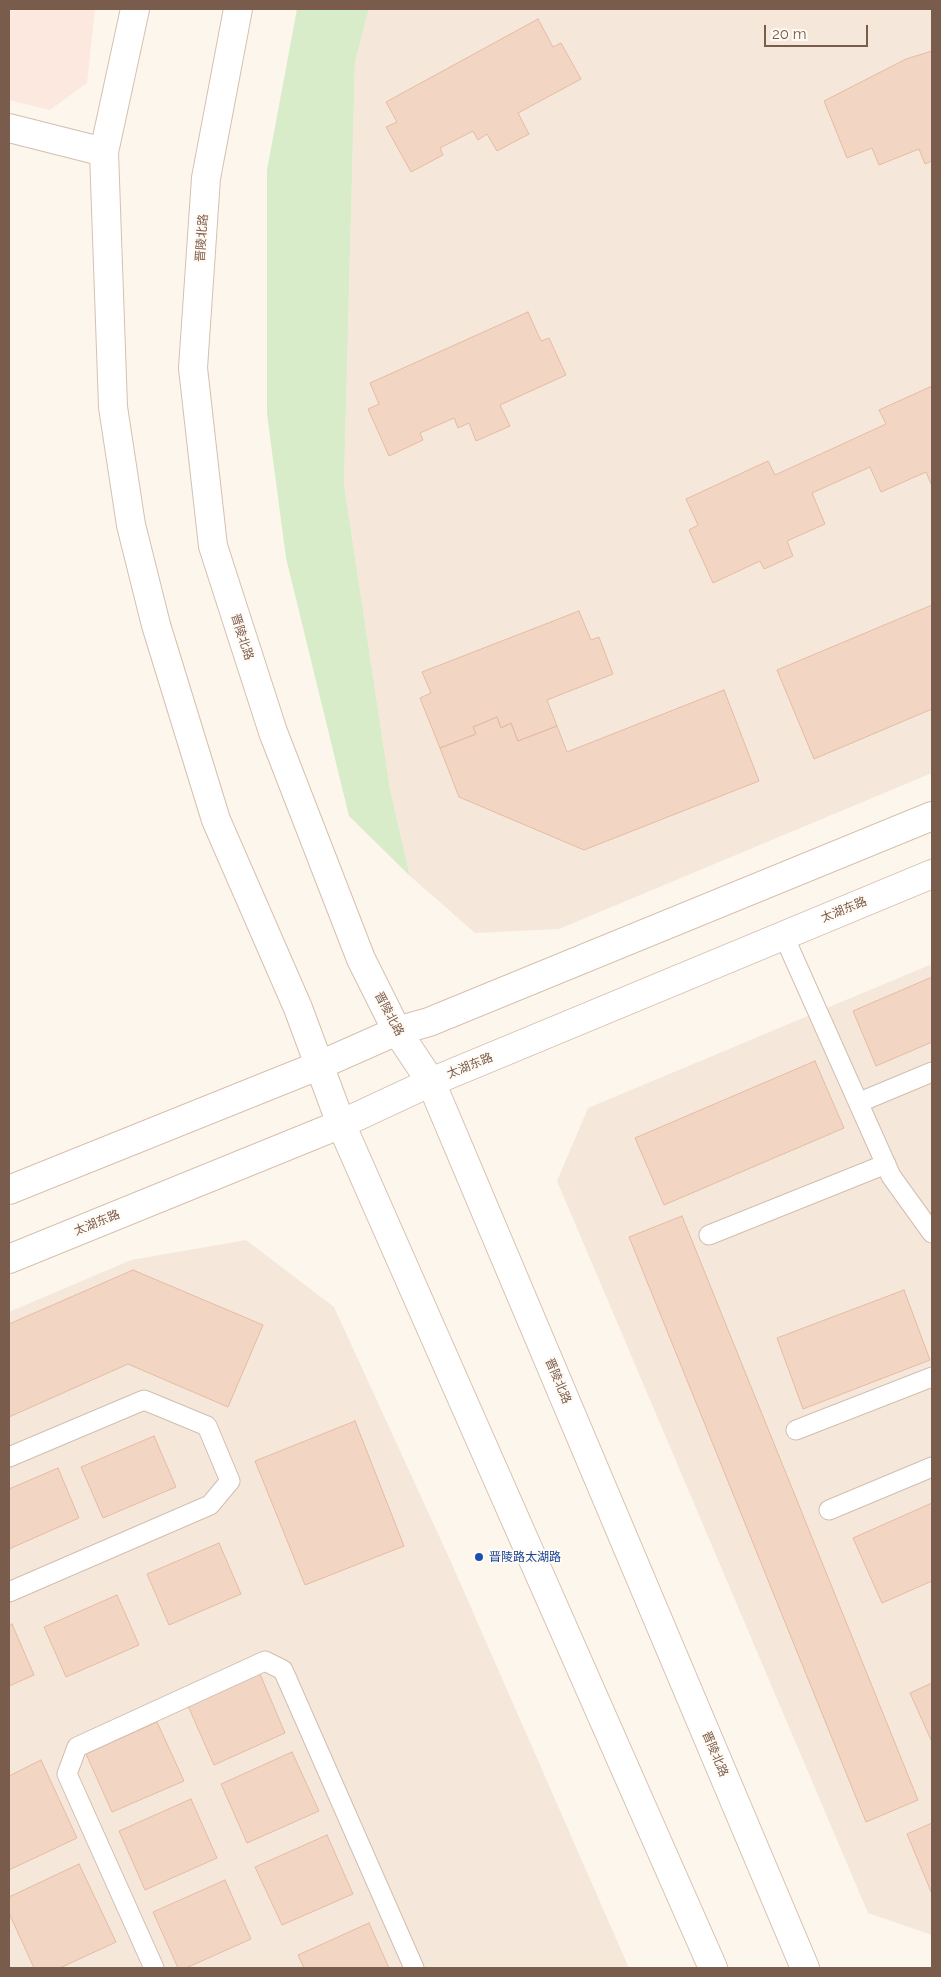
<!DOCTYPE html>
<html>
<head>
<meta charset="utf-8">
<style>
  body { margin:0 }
  #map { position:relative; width:941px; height:1977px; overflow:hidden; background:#fdf6ec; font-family:Raleway,sans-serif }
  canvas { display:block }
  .frame { position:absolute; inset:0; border:10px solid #7a5c4d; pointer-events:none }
  .scale { position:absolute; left:764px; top:25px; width:104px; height:22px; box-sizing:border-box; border:2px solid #7a5c4d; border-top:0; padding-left:6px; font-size:15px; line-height:18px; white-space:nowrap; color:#7a5c4d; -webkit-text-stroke:4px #fffaf3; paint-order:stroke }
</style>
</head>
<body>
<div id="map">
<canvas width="941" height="1977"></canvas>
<div class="frame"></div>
<div class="scale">20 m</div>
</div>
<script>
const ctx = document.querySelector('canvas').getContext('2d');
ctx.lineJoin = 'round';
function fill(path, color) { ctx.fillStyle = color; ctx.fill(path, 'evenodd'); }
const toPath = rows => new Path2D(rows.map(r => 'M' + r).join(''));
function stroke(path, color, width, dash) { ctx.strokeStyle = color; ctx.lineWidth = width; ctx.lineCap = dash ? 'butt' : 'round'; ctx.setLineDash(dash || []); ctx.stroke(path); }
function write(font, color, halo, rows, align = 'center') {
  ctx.font = font + ' Raleway,"Noto Sans SC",sans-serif'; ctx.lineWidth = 4; ctx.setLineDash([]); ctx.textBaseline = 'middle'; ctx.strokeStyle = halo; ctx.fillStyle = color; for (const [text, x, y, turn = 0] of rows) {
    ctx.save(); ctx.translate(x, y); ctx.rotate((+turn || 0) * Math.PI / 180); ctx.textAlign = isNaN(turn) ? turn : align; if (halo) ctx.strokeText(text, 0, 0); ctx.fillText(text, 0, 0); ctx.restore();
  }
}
const residential = toPath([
  [369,9,932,9,932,773,559,929,475,933,410,876,390,789,344,484,355,62],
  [932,964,932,1935,868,1913,557,1181,588,1108],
  [246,1240,334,1307,451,1562,629,1968,9,1968,9,1312,131,1260]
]);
const commercial = toPath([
  [9,9,95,9,87,83,50,110,9,100]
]);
const green = toPath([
  [297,9,369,9,355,62,344,484,390,789,410,876,349,816,286,558,267,414,267,170]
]);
const building = toPath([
  [538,19,553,47,561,43,581,79,518,113,529,134,497,151,487,134,478,140,473,131,440,148,443,155,411,172,386,127,397,122,386,102,538,19],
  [932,51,932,161,925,164,919,149,879,165,872,148,847,158,824,101,906,59,932,51],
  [528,312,541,341,549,338,566,375,500,405,510,426,476,441,469,423,458,428,454,418,420,433,423,440,389,456,368,409,379,404,370,383,528,312],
  [932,386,932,486,926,472,881,492,870,467,812,493,825,524,787,541,793,556,764,569,760,561,713,583,689,530,698,525,686,499,768,461,775,475,886,424,879,410,932,386],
  [932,605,932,709,814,759,777,670,932,605],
  [579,611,591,640,599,637,613,674,547,700,557,726,518,741,511,723,501,728,497,717,473,727,476,734,440,748,420,698,431,693,422,672,579,611],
  [724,690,759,781,584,850,459,797,440,748,476,734,473,727,497,717,501,728,511,723,518,741,557,726,567,752,724,690],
  [932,977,932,1042,876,1066,853,1011,932,977],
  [815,1061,844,1128,664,1205,635,1138,815,1061],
  [682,1216,918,1800,866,1822,629,1237,682,1216],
  [133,1270,263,1325,228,1407,128,1364,9,1417,9,1324,133,1270],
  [904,1290,930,1360,803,1409,777,1338,904,1290],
  [355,1421,404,1546,305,1585,255,1461,355,1421],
  [154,1436,176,1487,103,1518,81,1467,154,1436],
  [58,1468,79,1518,9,1549,9,1489,58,1468],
  [932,1503,932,1581,882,1603,853,1538,932,1503],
  [219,1543,241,1594,169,1625,147,1574,219,1543],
  [117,1595,139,1645,66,1677,44,1627,117,1595],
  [12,1624,34,1675,9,1686,9,1626,12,1624],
  [260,1674,285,1733,214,1765,188,1706,260,1674],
  [932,1683,932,1742,910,1693,932,1683],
  [157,1722,184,1781,112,1812,86,1754,157,1722],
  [292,1752,319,1811,247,1843,221,1784,292,1752],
  [41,1760,77,1838,9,1870,9,1776,41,1760],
  [191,1799,217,1858,145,1890,119,1831,191,1799],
  [932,1823,932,1894,907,1834,932,1823],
  [327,1835,353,1894,282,1925,255,1867,327,1835],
  [79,1864,116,1942,60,1968,34,1968,9,1913,9,1897,79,1864],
  [225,1880,251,1939,186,1968,178,1968,153,1912,225,1880],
  [369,1923,389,1968,304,1968,298,1955,369,1923]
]);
const service = toPath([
  [783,934,891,1176,932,1233],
  [860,1102,932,1072],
  [709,1235,886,1164],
  [796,1430,932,1377],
  [9,1457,144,1400,207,1426,230,1481,210,1505,9,1592],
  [829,1510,932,1467],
  [154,1968,67,1774,77,1747,265,1661,283,1670,414,1968]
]);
const minor = toPath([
  [9,128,104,152]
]);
const secondary = toPath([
  [135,9,104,152,113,407,131,525,156,625,216,820,298,1008,341,1124,713,1968],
  [238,9,206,178,193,368,213,546,273,732,361,959,397,1031,431,1082,805,1968],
  [9,1190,320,1065,397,1031,429,1022,932,816],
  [9,1259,341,1124,431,1082,932,874]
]);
const markers = [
  [479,1557,5,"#1a4fb4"]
];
const streetNames = [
  ["晋陵北路",202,238,-86],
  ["晋陵北路",242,637,72],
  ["太湖东路",844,910,-22],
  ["晋陵北路",389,1014,62],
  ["太湖东路",470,1066,-22],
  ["太湖东路",97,1223,-22],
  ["晋陵北路",558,1381,67],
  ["晋陵北路",715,1754,67]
];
const transitNames = [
  ["晋陵路太湖路",489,1557]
];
fill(residential, '#f5e8da');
fill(commercial, '#fde8e0');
fill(green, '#d8ecc9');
fill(building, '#f3d5c3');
stroke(building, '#e6bba3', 1);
stroke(service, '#d1beb0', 21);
stroke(minor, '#d1beb0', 30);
stroke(secondary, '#d6c0b0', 30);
stroke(service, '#fff', 19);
stroke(minor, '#fff', 28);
stroke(secondary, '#fff', 28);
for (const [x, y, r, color] of markers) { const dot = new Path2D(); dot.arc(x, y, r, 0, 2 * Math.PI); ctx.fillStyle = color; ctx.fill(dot); stroke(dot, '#fffaf3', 2); }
write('12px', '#7a5c4d', '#fffaf3', streetNames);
write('12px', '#164399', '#fffaf3', transitNames, 'left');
</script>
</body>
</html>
